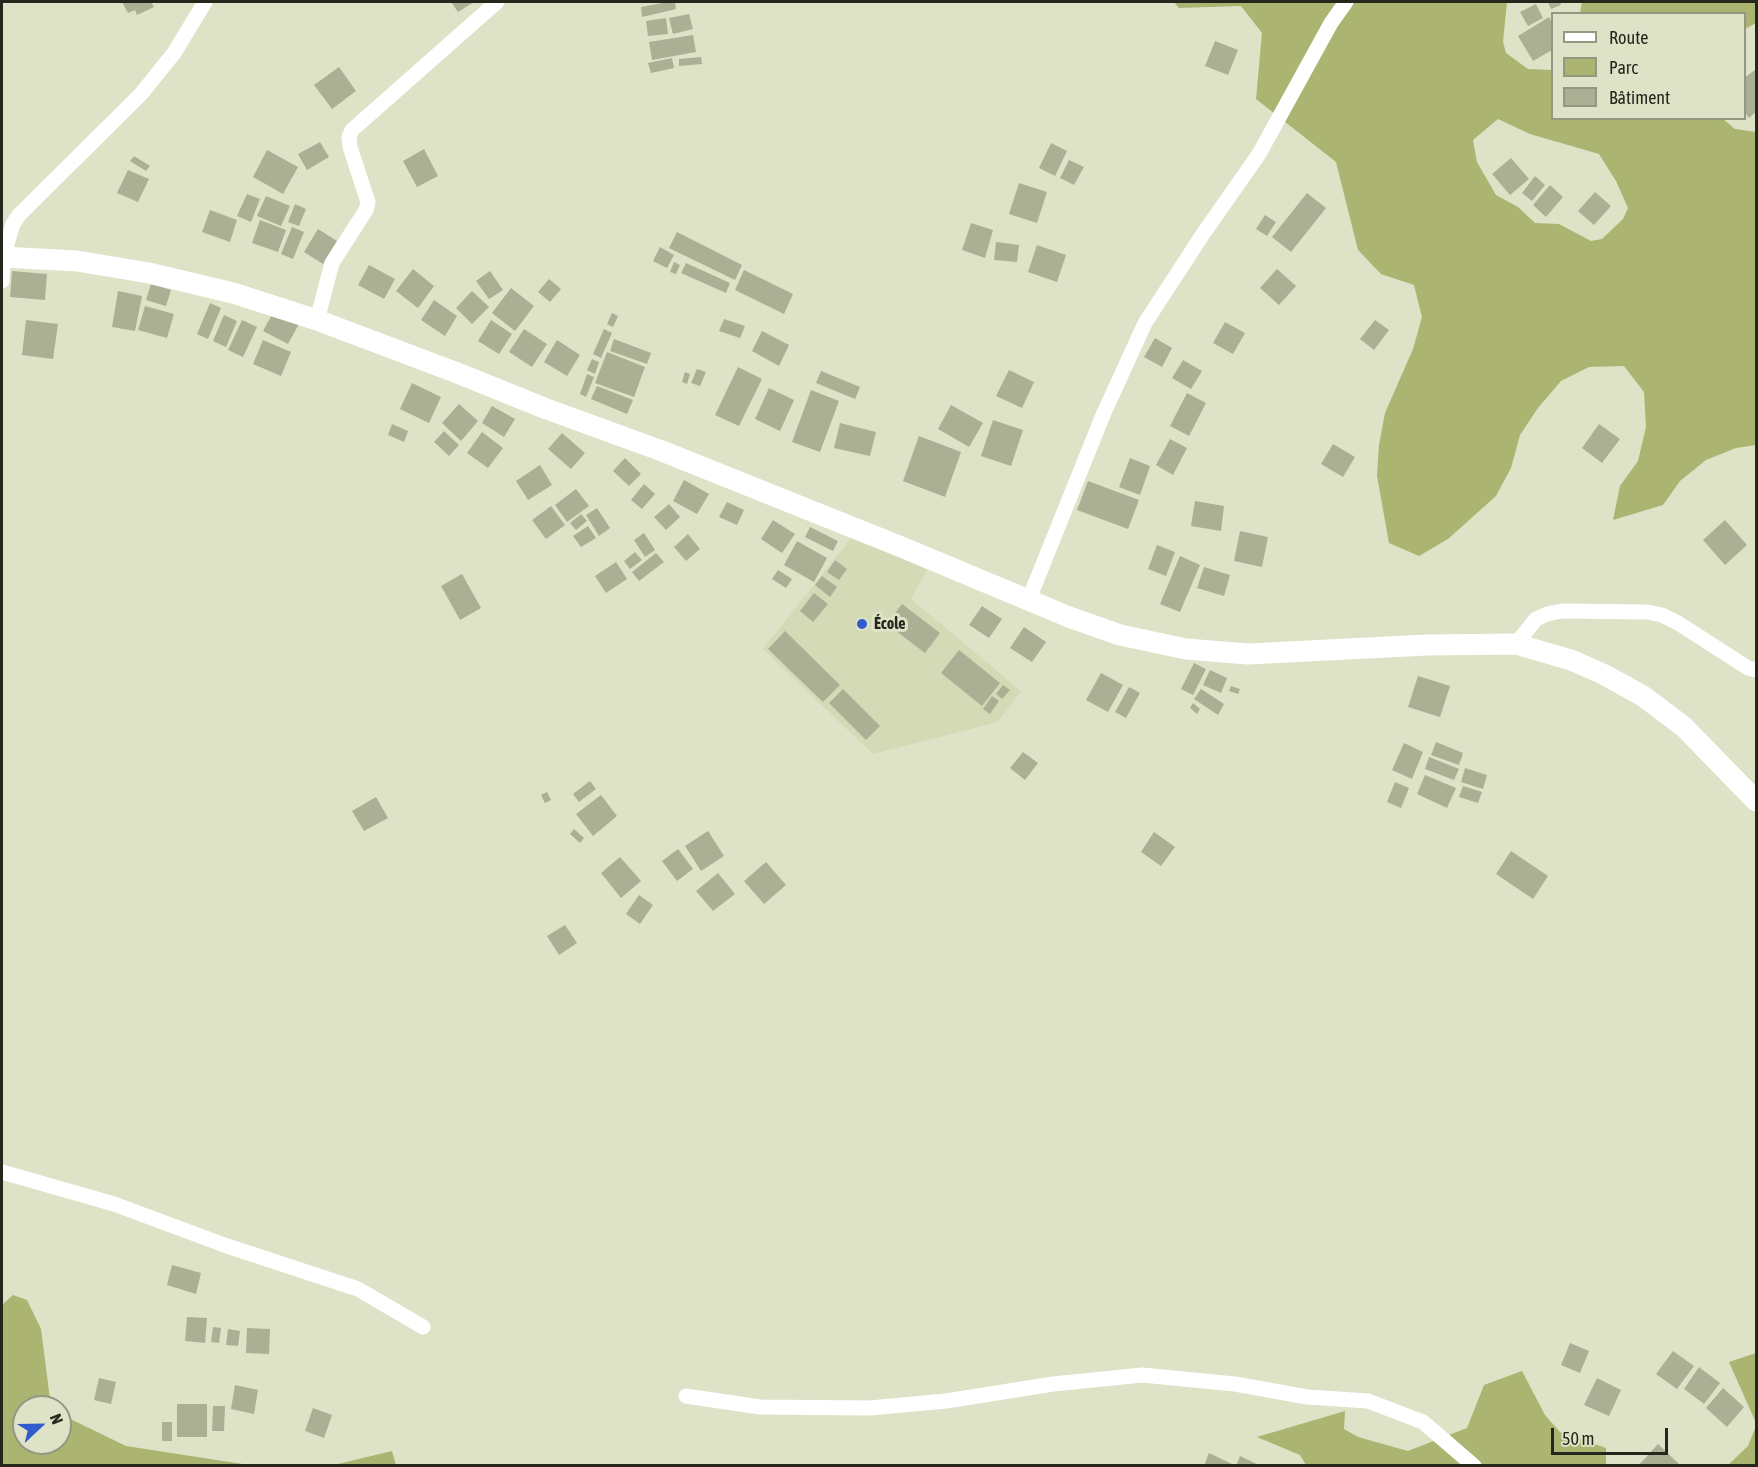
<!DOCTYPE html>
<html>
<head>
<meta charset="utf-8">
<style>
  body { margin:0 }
  #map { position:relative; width:1758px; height:1467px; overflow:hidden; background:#dee2c6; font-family:"Asap Condensed",sans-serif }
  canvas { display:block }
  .frame { position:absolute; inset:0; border:3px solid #25261c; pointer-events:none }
  .legend { position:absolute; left:1551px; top:12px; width:195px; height:108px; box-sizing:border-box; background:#dee2c6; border:2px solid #949782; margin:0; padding:8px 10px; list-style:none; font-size:18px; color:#25261c }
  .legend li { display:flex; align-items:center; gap:12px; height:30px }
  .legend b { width:30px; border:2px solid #949782 }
  .north { position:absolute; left:12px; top:1395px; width:60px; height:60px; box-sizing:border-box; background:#dee2c6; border:2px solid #949782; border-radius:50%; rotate:68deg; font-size:16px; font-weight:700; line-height:24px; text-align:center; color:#25261c }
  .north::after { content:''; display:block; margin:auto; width:21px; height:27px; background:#305dcc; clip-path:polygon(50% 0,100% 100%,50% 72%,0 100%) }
  .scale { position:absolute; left:1551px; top:1428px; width:117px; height:27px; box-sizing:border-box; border:3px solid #25261c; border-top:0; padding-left:8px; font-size:18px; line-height:21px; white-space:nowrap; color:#25261c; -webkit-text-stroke:4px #dee2c6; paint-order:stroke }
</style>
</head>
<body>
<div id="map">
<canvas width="1758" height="1467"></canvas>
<div class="frame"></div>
<ul class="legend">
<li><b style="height:8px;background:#fff"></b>Route</li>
<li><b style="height:16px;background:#abb471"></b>Parc</li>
<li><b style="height:16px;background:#abaf94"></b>Bâtiment</li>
</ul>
<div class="north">N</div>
<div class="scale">50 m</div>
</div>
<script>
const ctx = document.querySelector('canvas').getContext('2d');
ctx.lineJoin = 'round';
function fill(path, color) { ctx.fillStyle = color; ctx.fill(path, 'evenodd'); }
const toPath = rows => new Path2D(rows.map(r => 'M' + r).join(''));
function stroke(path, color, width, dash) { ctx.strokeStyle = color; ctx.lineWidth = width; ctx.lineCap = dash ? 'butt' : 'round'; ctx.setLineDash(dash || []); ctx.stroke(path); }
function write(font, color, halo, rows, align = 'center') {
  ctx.font = font + ' "Asap Condensed",sans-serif'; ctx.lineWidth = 6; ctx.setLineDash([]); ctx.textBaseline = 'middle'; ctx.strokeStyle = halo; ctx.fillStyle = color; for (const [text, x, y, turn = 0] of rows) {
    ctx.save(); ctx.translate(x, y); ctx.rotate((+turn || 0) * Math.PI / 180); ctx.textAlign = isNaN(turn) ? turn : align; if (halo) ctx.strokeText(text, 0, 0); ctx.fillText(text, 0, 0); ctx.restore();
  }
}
const built = toPath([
  [853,536,928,569,911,599,1021,691,998,722,873,754,763,649]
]);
const green = toPath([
  [1174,2,1507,2,1503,42,1506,53,1528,69,1552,70,1552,118,1723,119,1735,129,1756,132,1756,445,1736,448,1706,460,1680,481,1663,505,1613,520,1620,486,1638,461,1646,427,1644,392,1624,366,1589,367,1561,381,1538,408,1520,435,1511,468,1496,496,1448,539,1419,556,1389,543,1377,476,1379,445,1385,413,1413,349,1422,317,1414,285,1381,274,1358,250,1336,162,1256,99,1262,33,1241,6,1179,8],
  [1498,119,1530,134,1599,154,1616,181,1628,208,1623,219,1602,239,1591,241,1559,224,1535,223,1518,207,1496,195,1477,162,1473,140],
  [1582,2,1756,2,1756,23,1745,29,1744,14,1580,13],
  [13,1295,27,1300,41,1329,51,1407,24,1407,24,1443,60,1443,60,1414,126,1446,249,1465,2,1465,2,1305],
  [1756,1353,1756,1423,1729,1362],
  [1522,1371,1545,1415,1560,1432,1606,1448,1606,1465,1306,1465,1300,1455,1257,1437,1345,1411,1344,1429,1358,1437,1408,1451,1467,1428,1484,1385],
  [1756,1426,1756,1465,1728,1465,1748,1446],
  [392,1451,396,1465,334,1465]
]);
const building = toPath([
  [122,2,151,2,154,7,137,15,135,10,128,13],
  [451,2,474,2,458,12],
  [668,2,675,2,676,9,642,17,641,7],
  [1548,2,1560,2,1561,5,1551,9],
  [1536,4,1543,18,1528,26,1520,12],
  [689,14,693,29,673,34,669,18],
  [1549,17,1552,23,1552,50,1533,61,1518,36],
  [666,18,668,34,648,36,646,21],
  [693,35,696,52,652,60,649,42],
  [1215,41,1238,50,1228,75,1205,66],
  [701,57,702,64,679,66,679,59],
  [672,58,674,68,651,73,648,63],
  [339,67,356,91,332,109,314,85],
  [1755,70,1756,112,1749,118,1744,111,1744,78],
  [320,142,329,157,307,170,298,154],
  [1051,143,1067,151,1055,176,1039,168],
  [424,149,438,176,417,187,403,161],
  [267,150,298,167,283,194,253,177],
  [134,156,150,166,146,171,130,161],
  [1511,158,1529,179,1510,195,1492,174],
  [1069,160,1084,167,1074,185,1060,178],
  [128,170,149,179,138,202,117,193],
  [1535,176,1545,185,1532,201,1522,193],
  [1019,183,1047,192,1037,223,1009,214],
  [1550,185,1563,197,1546,217,1533,205],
  [1595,192,1611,206,1594,225,1578,211],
  [1307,193,1326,208,1291,252,1272,237],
  [247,194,260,199,251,222,237,216],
  [266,196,290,206,281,226,257,216],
  [295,204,306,209,299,226,288,222],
  [210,210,237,220,230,242,202,232],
  [1265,215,1276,222,1267,236,1256,229],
  [260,220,286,230,278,252,252,243],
  [971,223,993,230,985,258,962,250],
  [292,227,304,232,293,259,281,254],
  [318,229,337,241,323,264,304,252],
  [677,232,742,265,735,280,669,248],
  [996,242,1019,245,1017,262,994,260],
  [1037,245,1066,255,1057,282,1028,272],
  [660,247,674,255,667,268,653,261],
  [674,262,680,265,676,274,670,272],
  [686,263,730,283,726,293,681,273],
  [369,265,395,279,384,299,358,285],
  [413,269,434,286,418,308,396,291],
  [1277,269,1296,286,1279,305,1260,288],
  [744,270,793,294,784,314,735,290],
  [12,271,47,274,45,300,10,297],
  [490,271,503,290,489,299,476,281],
  [549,279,561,289,550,302,538,292],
  [151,284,171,290,166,306,146,300],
  [511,288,534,306,515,331,492,313],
  [118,291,142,296,135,331,112,327],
  [472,291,489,307,472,324,456,308],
  [434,300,457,316,445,336,421,320],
  [210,303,221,308,208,339,197,334],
  [145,306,174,314,167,338,138,330],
  [275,309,300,322,288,344,263,331],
  [612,313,618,316,613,327,607,324],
  [224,315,237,321,226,347,213,341],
  [724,319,745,326,740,338,719,331],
  [26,320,58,324,53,359,22,355],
  [242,320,257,327,243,357,228,350],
  [491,320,512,334,499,354,478,341],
  [1375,320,1389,330,1374,350,1360,339],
  [1225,322,1245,333,1233,354,1213,343],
  [524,329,547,344,532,367,509,352],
  [604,329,612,333,601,358,593,354],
  [762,331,789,345,779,366,752,351],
  [1155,338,1172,348,1162,367,1144,357],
  [614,339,651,353,647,364,610,351],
  [263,340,291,352,281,376,253,364],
  [557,340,580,355,567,376,544,362],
  [607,352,645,367,634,397,595,383],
  [592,359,599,362,595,374,587,370],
  [1183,360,1202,371,1191,389,1172,378],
  [738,367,762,379,739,426,715,415],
  [697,369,706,372,700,386,691,383],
  [1009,370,1034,382,1022,408,996,396],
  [821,371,860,387,855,399,816,383],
  [685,372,690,374,687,384,682,382],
  [587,374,594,377,586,397,580,394],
  [412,383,441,397,429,423,400,409],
  [597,386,633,400,627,414,591,399],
  [769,388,794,400,780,431,755,419],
  [811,390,839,401,820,452,792,442],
  [1187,393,1206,403,1189,436,1170,426],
  [459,404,478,421,461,441,442,423],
  [951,405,983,423,969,447,938,429],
  [492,406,515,419,504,437,482,423],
  [993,420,1023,430,1011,466,981,456],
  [840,423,876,432,870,456,834,448],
  [392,424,408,431,404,442,388,435],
  [1599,424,1620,439,1602,463,1582,448],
  [444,431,459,445,449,456,434,442],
  [482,432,503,448,488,468,467,453],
  [562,433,585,453,571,469,548,449],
  [919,436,961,452,945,497,903,481],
  [1170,439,1187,448,1173,475,1156,465],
  [1333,444,1355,457,1343,477,1321,464],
  [625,458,641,474,629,486,613,471],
  [1130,458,1150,466,1140,495,1119,487],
  [540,465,552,485,528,500,516,481],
  [684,480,709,494,697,514,673,501],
  [1088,481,1139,500,1128,529,1077,510],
  [644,484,655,494,642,509,631,500],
  [576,489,589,506,567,522,555,505],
  [1195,501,1224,506,1221,531,1191,526],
  [727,502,744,510,737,525,719,517],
  [669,504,680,517,666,530,654,517],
  [551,506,565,525,546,539,532,520],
  [597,508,610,528,599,536,586,515],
  [581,514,587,521,576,530,570,523],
  [773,520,795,534,782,553,761,539],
  [1725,520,1747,545,1725,565,1703,540],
  [588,526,596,538,581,547,573,536],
  [810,527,838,541,833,551,805,537],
  [1240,531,1268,537,1262,567,1234,561],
  [644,533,655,550,645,557,634,540],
  [688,534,700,549,686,561,674,547],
  [797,541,827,558,814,582,784,565],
  [1157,545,1175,552,1166,576,1148,569],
  [635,552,642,560,630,569,624,561],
  [656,553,664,562,639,581,632,572],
  [1180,556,1200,565,1180,612,1160,604],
  [835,560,847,569,839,580,827,572],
  [616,562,627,579,606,593,595,576],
  [1204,567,1230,575,1224,596,1197,588],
  [778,570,792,579,786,588,772,579],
  [462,574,481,608,460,620,441,586],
  [822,576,837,587,830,597,815,585],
  [814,593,828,604,813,622,800,611],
  [902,604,940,633,925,653,887,624],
  [982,606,1002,619,989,638,969,625],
  [1024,627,1046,642,1032,662,1010,648],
  [785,631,840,685,823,702,768,649],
  [959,650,1000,683,982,706,941,673],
  [1194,663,1206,669,1193,695,1181,689],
  [1210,670,1227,678,1221,693,1203,685],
  [1101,673,1123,685,1108,712,1086,700],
  [1418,676,1450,686,1440,717,1408,707],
  [1003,685,1010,690,1002,699,996,694],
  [1231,686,1240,689,1238,694,1229,691],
  [1129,687,1140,693,1126,718,1115,712],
  [843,689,880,726,866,740,829,703],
  [1201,689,1224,704,1218,715,1194,699],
  [992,696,999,701,990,714,983,709],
  [1193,703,1200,709,1197,714,1190,708],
  [1436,742,1463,753,1459,765,1431,755],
  [1404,743,1423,752,1412,779,1392,770],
  [1023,752,1038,763,1025,780,1010,768],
  [1429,757,1459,769,1454,780,1425,769],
  [1465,768,1487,775,1483,789,1461,782],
  [1425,775,1456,788,1447,808,1417,794],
  [590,781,596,789,579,802,573,794],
  [1395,782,1409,788,1401,808,1387,802],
  [1463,786,1482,792,1478,803,1459,797],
  [547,792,551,800,545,803,541,795],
  [601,795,617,816,593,836,576,814],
  [376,797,388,818,364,831,352,811],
  [574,829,584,838,580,843,570,834],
  [708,831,724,856,701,871,685,846],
  [1154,832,1175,847,1161,866,1141,852],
  [678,849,693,869,677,881,662,861],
  [1511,851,1548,876,1533,899,1496,874],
  [620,857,641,881,621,898,601,873],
  [766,862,786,885,764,904,744,881],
  [718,873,735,894,713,911,696,891],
  [639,895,653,905,640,924,626,914],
  [565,925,577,943,559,955,547,936],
  [172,1265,201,1273,196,1294,167,1285],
  [187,1317,207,1318,205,1343,185,1341],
  [213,1327,221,1328,219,1343,211,1342],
  [247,1328,270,1329,269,1354,246,1353],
  [228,1329,240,1331,238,1346,226,1345],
  [1570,1343,1589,1351,1580,1373,1561,1365],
  [1673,1351,1694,1366,1677,1389,1656,1374],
  [1699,1367,1720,1383,1704,1404,1684,1389],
  [99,1378,116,1382,111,1404,94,1400],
  [1597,1378,1621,1390,1609,1416,1584,1405],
  [235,1385,258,1390,254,1414,231,1409],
  [1723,1388,1744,1407,1727,1427,1706,1408],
  [177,1404,207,1404,207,1437,177,1437],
  [213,1406,225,1406,224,1431,212,1431],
  [313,1408,332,1415,324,1438,305,1431],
  [162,1422,172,1422,172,1441,162,1441],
  [1658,1444,1679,1464,1677,1466,1638,1466],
  [1209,1453,1232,1464,1231,1466,1204,1466],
  [1240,1456,1261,1466,1236,1466]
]);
const minor = toPath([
  [2,281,3,257,13,224,19,215,141,94,174,53,205,2],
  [317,320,332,263,366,210,368,202,350,147,349,137,352,130,497,2],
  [1029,599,1103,415,1145,323,1203,234,1259,154,1331,23,1346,2],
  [1516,644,1536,619,1547,614,1562,611,1647,612,1662,615,1678,623,1748,668,1756,670],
  [2,1172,114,1204,227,1246,358,1289,423,1327],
  [686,1396,760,1407,870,1408,946,1401,1053,1384,1142,1375,1235,1384,1307,1397,1368,1401,1423,1422,1474,1466]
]);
const secondary = toPath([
  [2,257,77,261,149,273,233,293,317,320,460,374,544,408,662,451,899,546,1069,617,1120,635,1186,649,1248,654,1427,645,1516,644,1571,660,1603,674,1643,696,1684,727,1756,801]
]);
const markers = [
  [862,624,6,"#305dcc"]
];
const poiNames = [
  ["École",874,624]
];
fill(built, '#d4d9b6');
fill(green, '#abb471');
fill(building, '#abaf94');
stroke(minor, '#fff', 15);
stroke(secondary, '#fff', 21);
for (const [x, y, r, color] of markers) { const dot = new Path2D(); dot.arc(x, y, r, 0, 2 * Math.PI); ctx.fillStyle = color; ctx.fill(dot); stroke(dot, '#dee2c6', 2); }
write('bold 16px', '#25261c', '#dee2c6', poiNames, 'left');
</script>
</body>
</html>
